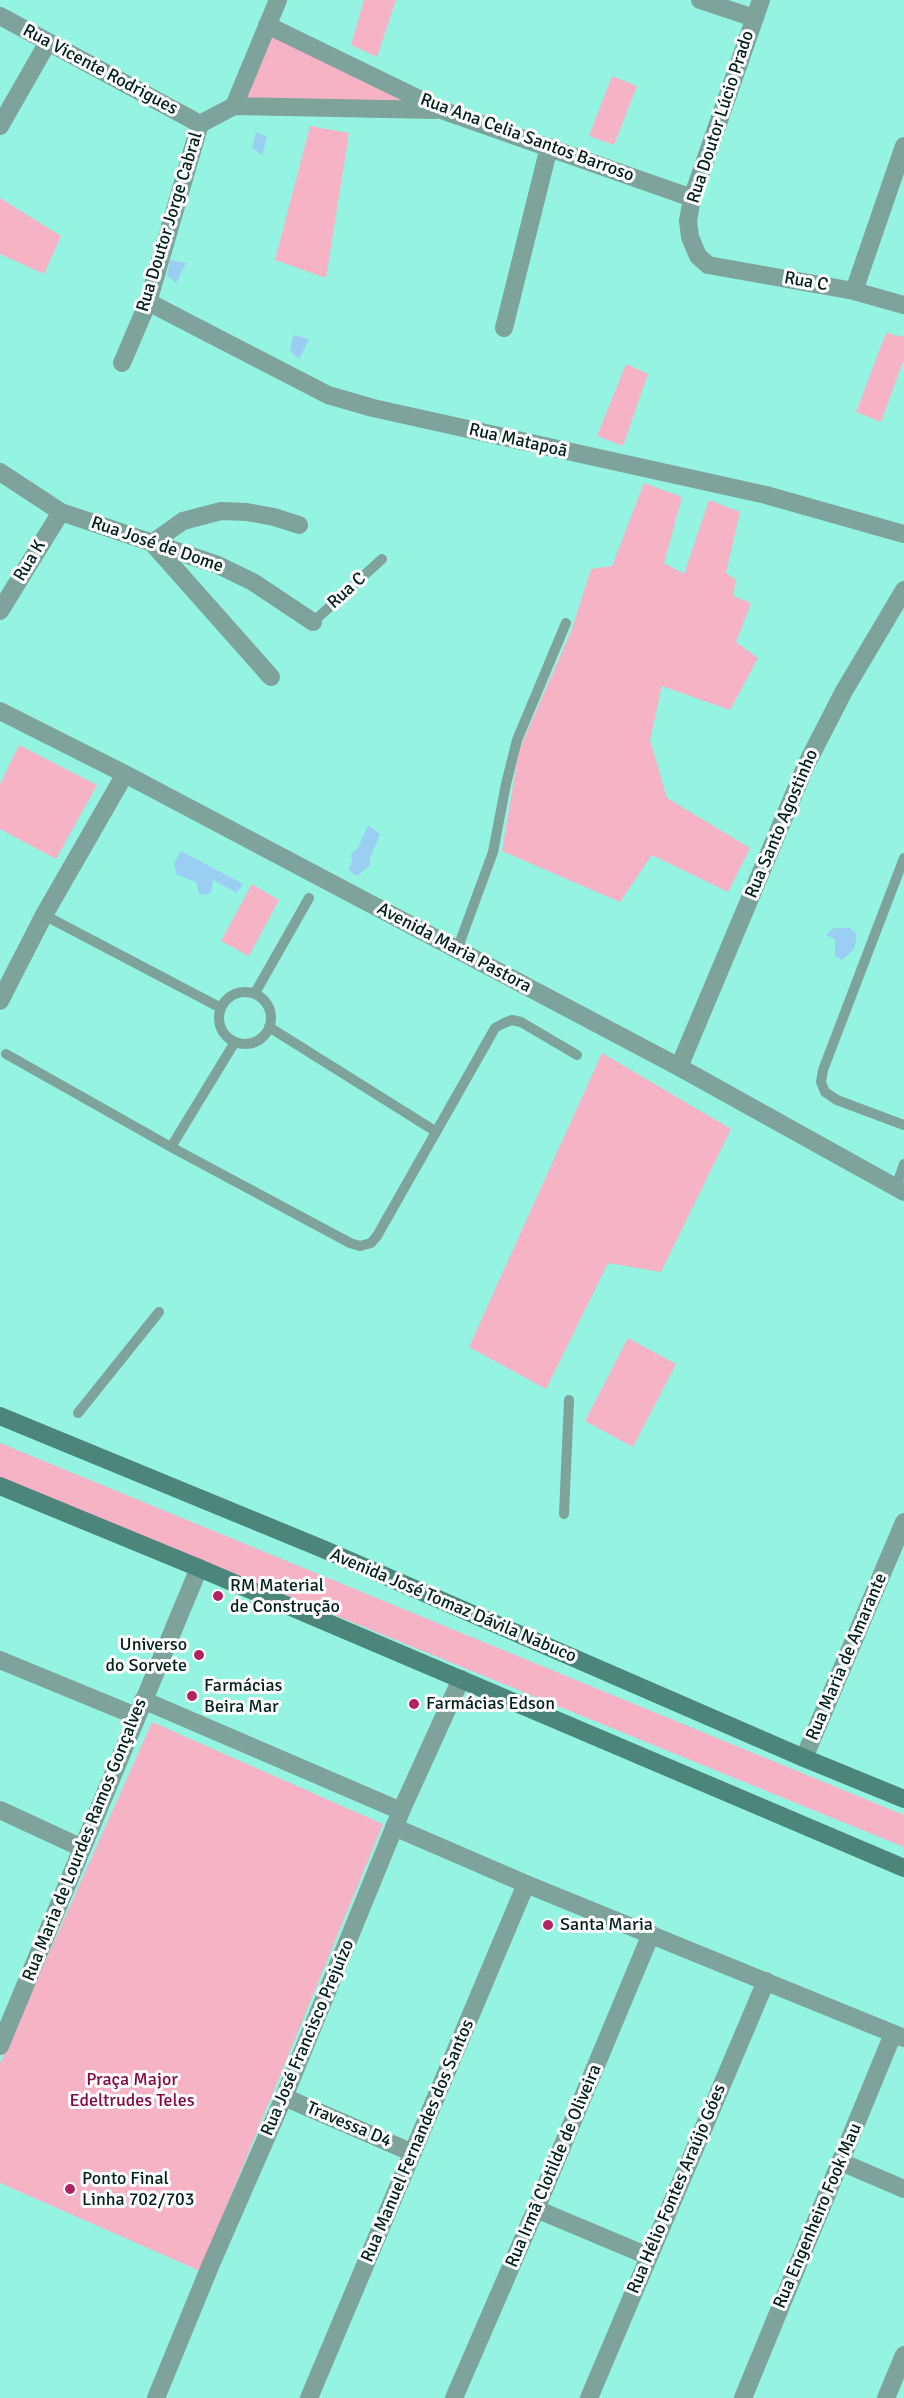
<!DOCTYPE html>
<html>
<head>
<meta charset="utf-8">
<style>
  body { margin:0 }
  canvas { display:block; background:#94f3e1 }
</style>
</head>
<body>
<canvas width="904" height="2398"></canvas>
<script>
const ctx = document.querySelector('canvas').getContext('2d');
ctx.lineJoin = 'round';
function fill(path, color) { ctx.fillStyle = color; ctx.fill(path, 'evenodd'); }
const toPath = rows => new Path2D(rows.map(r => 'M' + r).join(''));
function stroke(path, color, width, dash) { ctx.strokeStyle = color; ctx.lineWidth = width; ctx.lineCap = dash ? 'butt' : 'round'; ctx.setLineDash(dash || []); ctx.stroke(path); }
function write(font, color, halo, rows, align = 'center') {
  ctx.font = font + ' Signika,sans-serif'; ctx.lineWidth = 6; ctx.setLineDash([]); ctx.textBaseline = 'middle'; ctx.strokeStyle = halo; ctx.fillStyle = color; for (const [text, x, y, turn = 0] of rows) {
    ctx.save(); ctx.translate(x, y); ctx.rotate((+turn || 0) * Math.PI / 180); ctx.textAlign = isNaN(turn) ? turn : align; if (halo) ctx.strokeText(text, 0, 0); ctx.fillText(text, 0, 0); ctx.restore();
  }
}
const green = toPath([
  [364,0,396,0,377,57,351,45],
  [262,32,437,112,222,110],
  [612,76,637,86,614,145,589,136],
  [310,126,349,133,326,278,275,260],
  [0,198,61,236,44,274,0,254],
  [886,333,904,337,904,359,881,422,856,412],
  [626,364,648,374,623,446,597,436],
  [644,483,682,497,664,563,684,574,709,500,740,512,726,573,736,580,733,596,751,603,736,642,758,658,730,710,662,686,650,740,667,798,750,848,728,892,652,855,620,902,502,851,519,750,572,629,591,569,612,566],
  [19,745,97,785,56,859,0,829,0,784],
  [252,884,279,900,249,956,221,941],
  [602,1053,731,1129,661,1272,608,1263,546,1389,469,1347],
  [628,1338,676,1364,633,1447,585,1421],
  [0,1443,904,1815,904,1847,0,1479],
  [152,1722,383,1824,200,2271,0,2183,0,2063]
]);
const water = toPath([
  [256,132,267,137,262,155,252,148],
  [170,260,186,263,176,283,167,275],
  [293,335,309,339,299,359,290,351],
  [368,825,380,834,370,858,370,865,357,876,348,870,352,862,351,854,358,848],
  [181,851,243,884,237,893,213,880,211,892,206,895,199,894,196,882,177,875,174,863],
  [834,928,850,928,857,935,854,949,842,960,835,956,835,939,826,935]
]);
const service = toPath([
  [313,622,382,559],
  [904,858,823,1070,821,1082,825,1092,837,1100,904,1125],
  [44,915,221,1008],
  [457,950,493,852,506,784,517,740,566,623],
  '219 1018a26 26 0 1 1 52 0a26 26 0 1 1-52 0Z',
  [255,993,309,898],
  [269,1027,435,1131],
  [6,1054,171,1147,350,1243,360,1246,371,1243,377,1236,495,1028,504,1023,512,1020,521,1022,577,1055],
  [171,1147,235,1042],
  [896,1187,904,1164],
  [78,1413,159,1312],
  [564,1514,569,1400]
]);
const minor = toPath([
  [700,0,754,18],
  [761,0,692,198,688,221,690,237,698,256,708,265,854,291,904,305],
  [0,16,200,124],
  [267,25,444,111,692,198],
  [234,106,436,110],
  [0,126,48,42],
  [854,291,904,146],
  [148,302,328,395,373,408,766,495,904,534],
  [504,328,549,147],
  [122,363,148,302,200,124,234,106,278,0],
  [0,472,61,512,218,565,253,582,313,622],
  [152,543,183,521,221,511,247,512,274,517,299,525],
  [153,544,271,677],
  [0,611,61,512],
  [0,711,125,774,679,1067,904,1192],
  [0,1001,44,915,125,774],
  [679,1067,807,763,844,691,904,590],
  [0,1660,136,1716],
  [143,1700,401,1811],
  [804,1758,904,1522],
  [0,1810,82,1848],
  [394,1827,526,1884,904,2038],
  [284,2097,413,2153],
  [841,2162,904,2189],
  [536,2209,648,2256],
  [309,2398,526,1884],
  [454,2398,536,2209,651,1934],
  [589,2398,766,1981],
  [743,2398,893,2034],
  [886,2398,904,2355]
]);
const tertiary = toPath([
  [0,2046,199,1568],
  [156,2398,211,2264,284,2097,401,1811,461,1679]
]);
const secondary = toPath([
  [0,1416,323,1549,804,1758,904,1799],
  [0,1486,199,1568,904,1868]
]);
const markers = [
  [218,1596,6,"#b02360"],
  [199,1655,6,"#b02360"],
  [192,1696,6,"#b02360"],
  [414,1704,6,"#b02360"],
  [548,1925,6,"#b02360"],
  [70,2189,6,"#b02360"]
];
const streetNames = [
  ["Rua Vicente Rodrigues",100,70,28],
  ["Rua Doutor Lúcio Prado",721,117,-72],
  ["Rua Ana Celia Santos Barroso",527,138,20],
  ["Rua Doutor Jorge Cabral",170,222,-73],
  ["Rua C",806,282,10],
  ["Rua Matapoã",518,441,13],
  ["Rua José de Dome",157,545,19],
  ["Rua K",30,561,-59],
  ["Rua C",347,591,-42],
  ["Rua Santo Agostinho",782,824,-67],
  ["Avenida Maria Pastora",454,948,28],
  ["Avenida José Tomaz Dávila Nabuco",453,1606,23],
  ["Rua Maria de Amarante",847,1657,-67],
  ["Rua Maria de Lourdes Ramos Gonçalves",85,1840,-68],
  ["Rua José Francisco Prejuízo",308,2038,-67],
  ["Travessa D4",349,2125,23],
  ["Rua Manuel Fernandes dos Santos",418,2141,-67],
  ["Rua Irmã Clotilde de Oliveira",554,2166,-67],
  ["Rua Hélio Fontes Araújo Góes",677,2189,-67],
  ["Rua Engenheiro Fook Mau",818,2216,-67]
];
const poiNames = [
  ["RM Material",230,1586],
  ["de Construção",230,1607],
  ["Universo",187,1645,"right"],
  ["do Sorvete",187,1666,"right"],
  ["Farmácias",204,1686],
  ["Beira Mar",204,1707],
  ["Farmácias Edson",426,1704],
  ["Santa Maria",560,1925],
  ["Ponto Final",82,2179],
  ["Linha 702/703",82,2200]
];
const parkNames = [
  ["Praça Major",132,2080],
  ["Edeltrudes Teles",132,2101]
];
fill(green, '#f7b3c6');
fill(water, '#9acef3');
stroke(service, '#7ea39b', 10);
stroke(minor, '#7ea39b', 18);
stroke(tertiary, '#7ea39b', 18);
stroke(secondary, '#4c867b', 18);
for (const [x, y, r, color] of markers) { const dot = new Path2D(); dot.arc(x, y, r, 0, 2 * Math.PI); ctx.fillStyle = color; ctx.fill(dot); stroke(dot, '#fff', 2); }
write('18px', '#02201c', '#fff', streetNames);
write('18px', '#02201c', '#fff', poiNames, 'left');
write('18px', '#830743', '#fff', parkNames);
</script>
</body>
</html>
